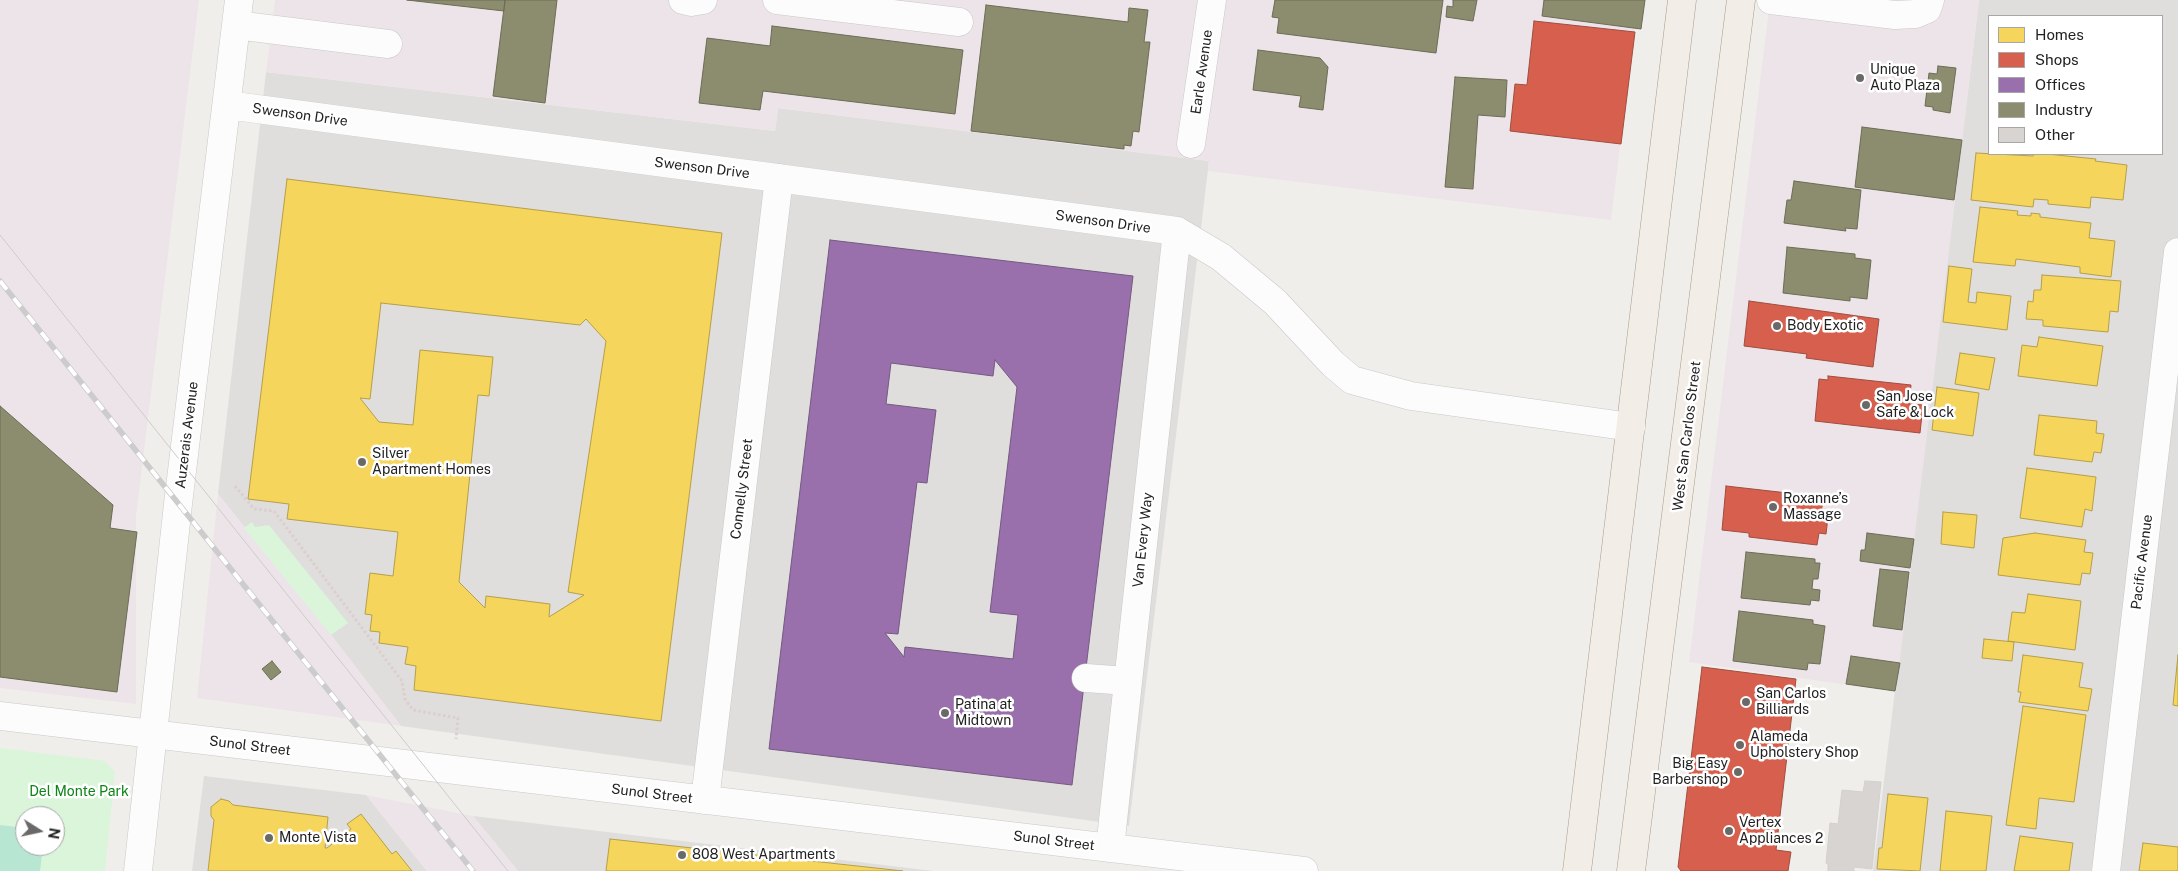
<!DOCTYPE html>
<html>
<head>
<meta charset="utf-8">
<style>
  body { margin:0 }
  #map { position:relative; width:2178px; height:871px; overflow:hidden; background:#f0eeeb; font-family:"Public Sans",sans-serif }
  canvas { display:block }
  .legend { position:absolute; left:1988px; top:15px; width:175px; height:140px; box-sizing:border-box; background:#fff; border:1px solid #a7a7a7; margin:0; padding:6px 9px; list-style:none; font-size:15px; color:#222 }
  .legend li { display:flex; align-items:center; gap:10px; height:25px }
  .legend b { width:25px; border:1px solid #a7a7a7 }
  .north { position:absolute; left:15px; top:806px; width:50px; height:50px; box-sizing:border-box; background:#fff; border:1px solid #a7a7a7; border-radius:50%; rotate:100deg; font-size:14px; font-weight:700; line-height:20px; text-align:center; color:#222 }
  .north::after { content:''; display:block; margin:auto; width:18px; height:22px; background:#6a6968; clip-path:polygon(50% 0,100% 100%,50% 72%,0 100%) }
</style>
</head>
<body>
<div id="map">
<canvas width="2178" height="871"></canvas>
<ul class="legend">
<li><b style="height:14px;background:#f6d55c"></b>Homes</li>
<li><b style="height:14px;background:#d6604d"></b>Shops</li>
<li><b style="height:14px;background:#9970ab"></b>Offices</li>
<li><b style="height:14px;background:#8c8c6e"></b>Industry</li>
<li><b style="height:14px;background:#d7d4d2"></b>Other</li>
</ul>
<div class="north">N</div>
</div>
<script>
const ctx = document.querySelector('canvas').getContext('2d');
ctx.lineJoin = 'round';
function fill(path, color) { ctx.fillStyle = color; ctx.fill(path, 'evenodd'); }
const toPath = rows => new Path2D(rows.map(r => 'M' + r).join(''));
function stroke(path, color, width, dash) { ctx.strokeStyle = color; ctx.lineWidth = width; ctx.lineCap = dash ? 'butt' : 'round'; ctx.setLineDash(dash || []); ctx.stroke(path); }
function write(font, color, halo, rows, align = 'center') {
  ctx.font = font + ' "Public Sans",sans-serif'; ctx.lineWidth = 5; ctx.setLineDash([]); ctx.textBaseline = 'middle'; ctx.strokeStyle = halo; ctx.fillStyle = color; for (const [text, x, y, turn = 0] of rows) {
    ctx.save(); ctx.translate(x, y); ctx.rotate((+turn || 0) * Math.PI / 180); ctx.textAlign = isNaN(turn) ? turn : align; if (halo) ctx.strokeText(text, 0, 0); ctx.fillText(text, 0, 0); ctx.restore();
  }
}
const residential = toPath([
  [1979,0,2178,0,2178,871,1873,871],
  [1989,16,2162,16,2162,154,1989,154],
  [266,72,775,131,778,108,1209,161,1129,826,401,726,331,635,218,494],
  [204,776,366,795,427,871,192,871],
  [473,816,934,871,518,871]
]);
const industrial = toPath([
  [0,0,199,0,136,516,136,704,0,688],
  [275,0,1638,0,1611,220,1208,171,1209,161,778,108,775,131,266,72],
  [1770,0,1979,0,1896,692,1689,662],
  [218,494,331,635,401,726,197,698],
  [366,795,473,816,518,871,427,871]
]);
const park = toPath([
  [252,522,255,527,269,525,348,623,331,635,244,528],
  [0,748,105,761,115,772,105,871,0,871],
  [25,816,55,816,55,846,25,846]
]);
const pitch = toPath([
  [0,825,25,828,25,846,43,846,40,871,0,871]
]);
const homes = toPath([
  [1976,153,2033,156,2034,154,2047,154,2096,159,2095,161,2127,165,2123,200,2091,197,2090,208,2048,204,2048,200,2034,199,2033,207,1971,200,1976,153],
  [287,179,722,233,661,721,414,690,416,666,405,664,408,647,379,643,380,632,370,631,372,615,365,614,370,573,393,576,398,532,287,519,289,504,248,499,287,179],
  [381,303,580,325,586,319,606,341,568,592,584,595,549,617,550,604,486,596,485,608,459,582,478,395,489,396,493,357,420,350,413,425,379,422,360,398,370,399,381,303],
  [1980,207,2018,211,2017,215,2031,216,2031,213,2040,214,2040,217,2091,223,2089,238,2115,241,2111,277,2080,273,2080,267,2016,259,2015,266,1973,262,1980,207],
  [1949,266,1972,269,1968,302,1976,303,1977,292,2011,296,2007,330,1943,322,1949,266],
  [2042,275,2121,281,2118,312,2110,311,2108,332,2043,326,2043,320,2026,319,2028,301,2033,302,2034,290,2041,290,2042,275],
  [2039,337,2103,346,2097,386,2018,376,2022,345,2037,347,2039,337],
  [1960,353,1995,358,1989,390,1955,384,1960,353],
  [1937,387,1979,393,1973,436,1932,430,1937,387],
  [2039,415,2097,421,2096,433,2104,434,2101,453,2094,452,2092,462,2034,455,2039,415],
  [2027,468,2096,477,2092,511,2085,509,2082,527,2020,518,2027,468],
  [1943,512,1977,515,1974,548,1941,544,1943,512],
  [2035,533,2086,540,2084,552,2093,553,2090,574,2082,573,2080,585,1998,575,2003,538,2035,533],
  [2028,594,2081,601,2075,650,2008,641,2012,612,2025,613,2028,594],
  [1984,639,2014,642,2012,661,1982,658,1984,639],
  [2023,655,2083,663,2079,687,2092,689,2088,711,2019,702,2021,692,2018,692,2023,655],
  [2178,655,2178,706,2173,705,2178,655],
  [2023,706,2086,715,2074,802,2039,798,2036,829,2006,825,2023,706],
  [1888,794,1928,798,1920,871,1877,869,1879,848,1882,848,1888,794],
  [221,799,229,801,233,805,328,817,325,848,327,848,351,829,347,824,361,814,392,854,396,851,412,871,208,871,214,820,211,816,211,807,221,799],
  [1946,811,1992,816,1986,871,1940,871,1946,811],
  [2020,836,2073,843,2069,871,2014,871,2020,836],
  [610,839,903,871,606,871,610,839],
  [2143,843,2178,847,2178,871,2139,871,2143,843]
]);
const shops = toPath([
  [1534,21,1635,32,1621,144,1510,131,1515,84,1527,85,1534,21],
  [1749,301,1879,319,1873,367,1806,358,1807,354,1744,346,1749,301],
  [1828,376,1911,385,1909,404,1923,405,1920,433,1815,421,1819,379,1828,380,1828,376],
  [1726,486,1823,497,1821,516,1828,517,1826,534,1819,533,1817,545,1749,537,1749,533,1722,530,1726,486],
  [1702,667,1796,679,1776,850,1791,852,1788,871,1681,871,1678,867,1702,667]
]);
const offices = toPath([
  [830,240,1133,276,1072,785,769,749,830,240],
  [995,360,1017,387,990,612,1018,615,1013,659,905,647,904,657,885,633,898,634,917,482,927,483,936,410,886,404,891,363,993,376,995,360]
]);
const industry = toPath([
  [407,0,505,0,504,11,407,0],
  [505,0,557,0,545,103,493,96,505,0],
  [1275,0,1443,0,1436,53,1277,33,1279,18,1272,17,1275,0],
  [1453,0,1477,0,1473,21,1446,17,1447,6,1453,7,1453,0],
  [1544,0,1645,0,1641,29,1542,16,1544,0],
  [986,5,1128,22,1129,8,1148,10,1144,42,1150,42,1139,132,1133,131,1131,146,1124,145,1124,149,971,131,986,5],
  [772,26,963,50,955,114,763,91,760,110,699,103,707,38,770,46,772,26],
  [1258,50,1320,58,1328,67,1323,110,1299,107,1301,96,1253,90,1258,50],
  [1938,66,1956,68,1950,113,1933,110,1933,107,1925,106,1929,73,1937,74,1938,66],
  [1455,77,1507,80,1505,117,1478,115,1473,189,1445,187,1455,77],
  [1862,127,1962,140,1954,200,1855,187,1862,127],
  [1794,181,1861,190,1857,229,1845,228,1846,231,1784,223,1787,200,1791,200,1794,181],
  [1787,247,1855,254,1855,258,1871,260,1867,299,1850,297,1850,301,1783,293,1787,247],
  [0,406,113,505,110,528,137,532,117,692,0,677,0,406],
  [1867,533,1914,539,1910,568,1860,561,1861,550,1865,550,1867,533],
  [1746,552,1815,559,1815,563,1820,563,1818,579,1813,579,1812,589,1820,590,1819,601,1811,600,1810,605,1741,598,1746,552],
  [1880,569,1909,572,1902,630,1873,626,1880,569],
  [1739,611,1813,620,1813,624,1825,626,1820,664,1808,663,1807,670,1733,661,1739,611],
  [1851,656,1900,663,1895,691,1846,684,1851,656],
  [272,661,281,672,271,680,262,669,272,661]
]);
const building = toPath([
  [1865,781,1881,782,1872,869,1854,867,1854,871,1828,871,1828,864,1826,863,1830,823,1838,824,1842,790,1863,792,1865,781]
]);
const path = toPath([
  [235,486,254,509,274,511,402,681,405,699,413,710,458,718,456,739]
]);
const minor = toPath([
  [683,0,691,2,703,0],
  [777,0,959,22],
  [1771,0,1895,15,1915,14,1927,9,1930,0],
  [236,25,388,44],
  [227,105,1177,231,1221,257,1275,302,1333,364,1352,380,1411,396,1631,427],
  [1191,144,1212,0],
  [1086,678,1128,681],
  [0,716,1304,871],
  [705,800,779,178],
  [1110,848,1177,231],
  [138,871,178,504,239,0],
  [2106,871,2178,252]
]);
const major = toPath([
  [1577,871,1682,0],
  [1631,871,1741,0]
]);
const tram = toPath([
  [0,235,508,871]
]);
const rail = toPath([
  [0,281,473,871]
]);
const markers = [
  [1860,78,5,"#6a6968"],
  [1777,326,5,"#6a6968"],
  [1866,405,5,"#6a6968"],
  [362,462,5,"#6a6968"],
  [1773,507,5,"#6a6968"],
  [1746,702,5,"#6a6968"],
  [945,713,5,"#6a6968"],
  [1740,745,5,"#6a6968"],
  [1738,772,5,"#6a6968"],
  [1729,831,5,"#6a6968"],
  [269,838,5,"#6a6968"],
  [682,855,5,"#6a6968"]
];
const poiNames = [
  ["Unique",1870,70],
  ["Auto Plaza",1870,86],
  ["Body Exotic",1787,326],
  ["San Jose",1876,397],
  ["Safe & Lock",1876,413],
  ["Silver",372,454],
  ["Apartment Homes",372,470],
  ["Roxanne’s",1783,499],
  ["Massage",1783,515],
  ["San Carlos",1756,694],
  ["Billiards",1756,710],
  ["Patina at",955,705],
  ["Midtown",955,721],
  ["Alameda",1750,737],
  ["Upholstery Shop",1750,753],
  ["Big Easy",1728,764,"right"],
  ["Barbershop",1728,780,"right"],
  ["Vertex",1739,823],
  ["Appliances 2",1739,839],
  ["Monte Vista",279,838],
  ["808 West Apartments",692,855]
];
const streetNames = [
  ["Earle Avenue",1202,72,-82],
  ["Swenson Drive",300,115,8],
  ["Swenson Drive",702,168,7],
  ["Swenson Drive",1103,222,8],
  ["Auzerais Avenue",187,435,-83],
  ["West San Carlos Street",1687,436,-83],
  ["Connelly Street",742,489,-83],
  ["Van Every Way",1143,540,-84],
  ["Pacific Avenue",2142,562,-83],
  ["Sunol Street",250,746,7],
  ["Sunol Street",652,794,7],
  ["Sunol Street",1054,841,7]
];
const parkNames = [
  ["Del Monte Park",79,792]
];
fill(residential, '#dfdedc');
fill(industrial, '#ede4e9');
fill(park, '#daf5da');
fill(pitch, '#b7e6d2');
fill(homes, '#f6d55c');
stroke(homes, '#b69f4b', 1);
fill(shops, '#d6604d');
stroke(shops, '#a04d40', 1);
fill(offices, '#9970ab');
stroke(offices, '#755982', 1);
fill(industry, '#8c8c6e');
stroke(industry, '#6c6c57', 1);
fill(building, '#d7d4d2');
stroke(building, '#d3d0cc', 1);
stroke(minor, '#c9c8c7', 29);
stroke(major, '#a79c86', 29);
stroke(path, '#dccecd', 3, [2.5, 2.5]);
stroke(minor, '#fdfcfc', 28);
stroke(major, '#f3ede7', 28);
stroke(tram, '#ccc', 1);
stroke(rail, '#ccc', 5.5);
stroke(rail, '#fff', 4, [11]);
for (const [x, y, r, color] of markers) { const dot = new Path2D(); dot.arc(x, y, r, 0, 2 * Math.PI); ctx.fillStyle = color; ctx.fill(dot); stroke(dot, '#fff', 2); }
write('14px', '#222', '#fff', poiNames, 'left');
write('14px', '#222', '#fff', streetNames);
write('14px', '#0c8416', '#fff', parkNames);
</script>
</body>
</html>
